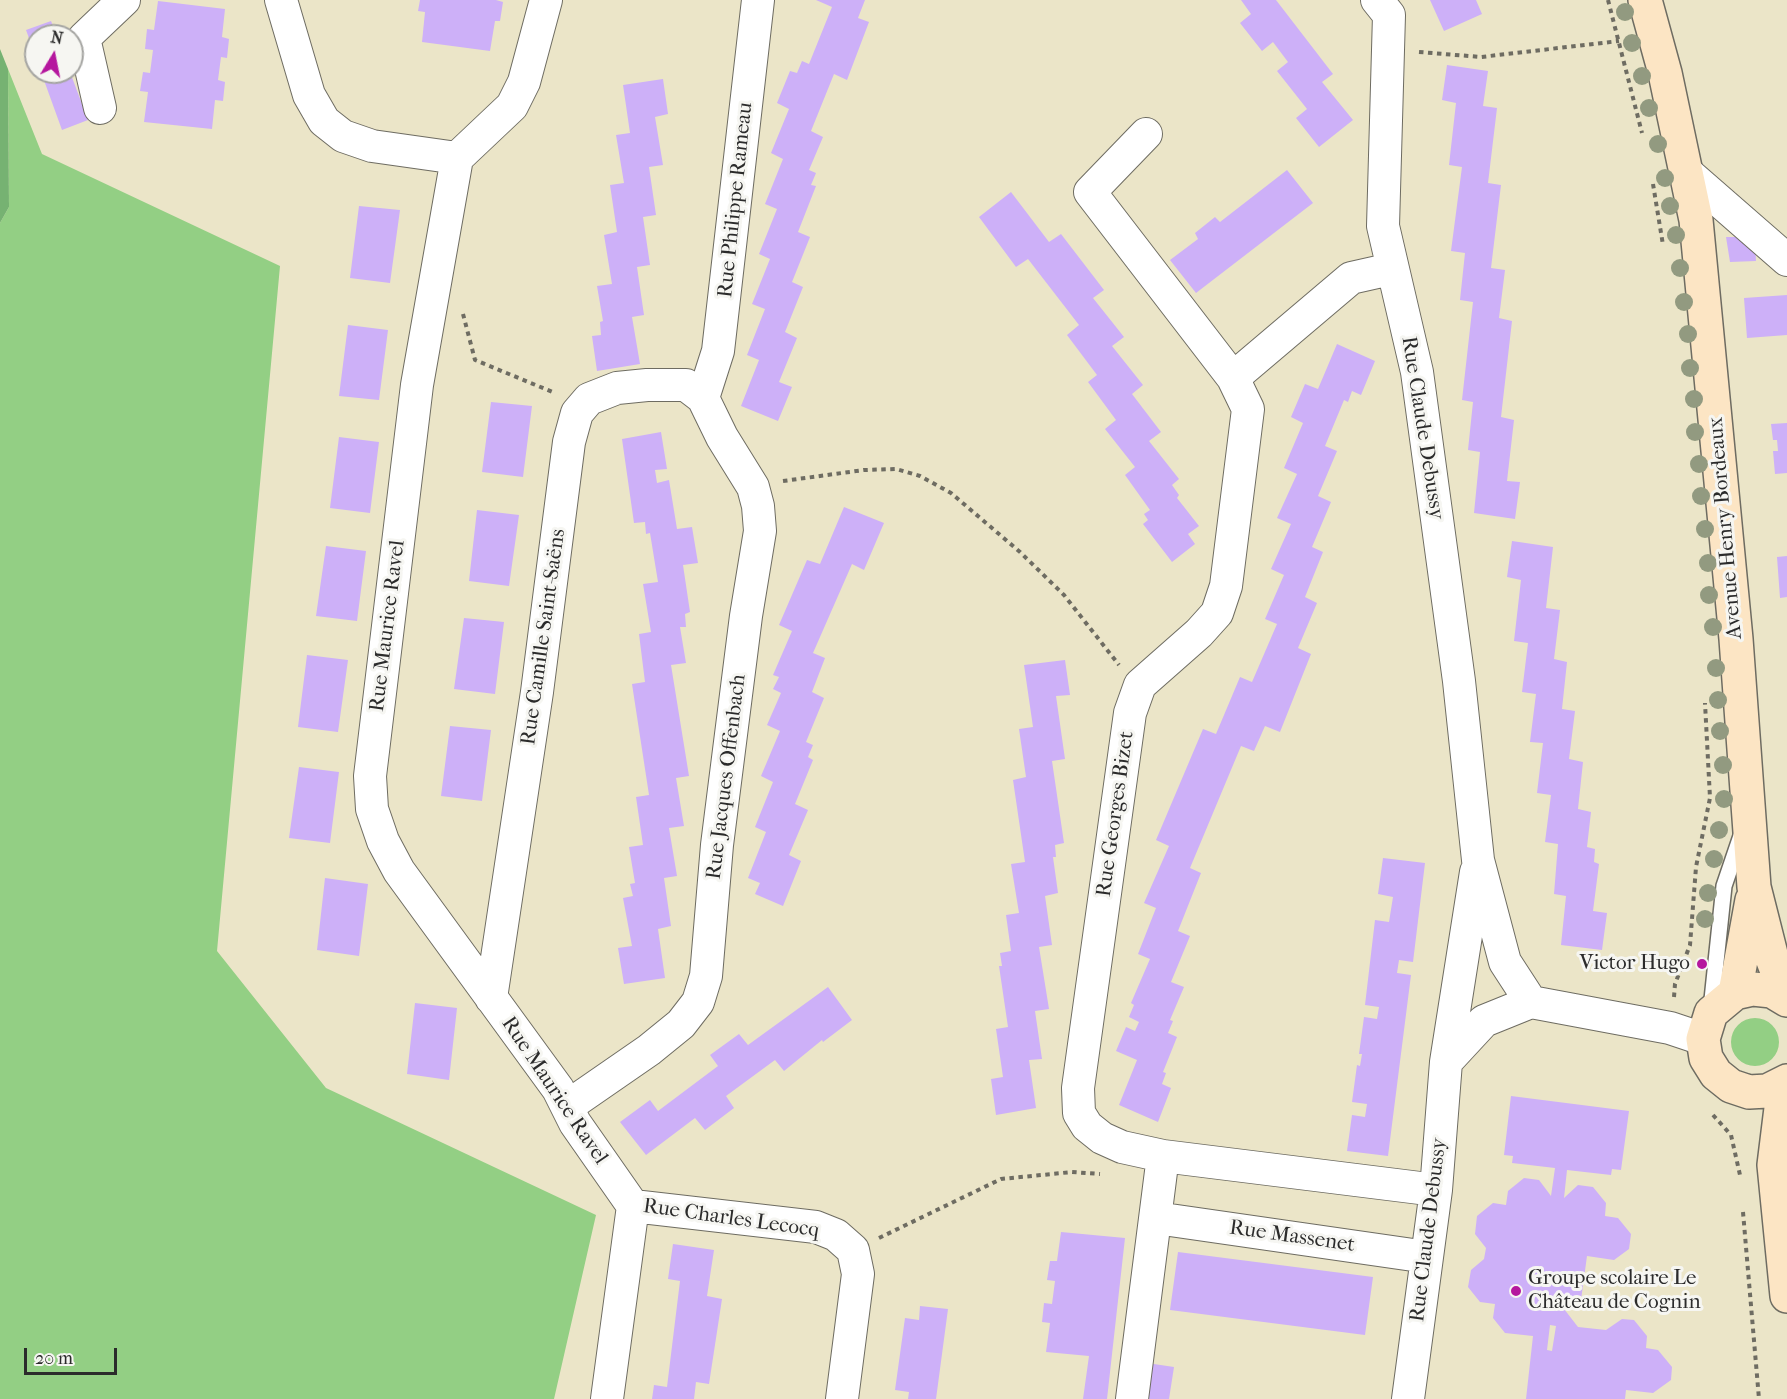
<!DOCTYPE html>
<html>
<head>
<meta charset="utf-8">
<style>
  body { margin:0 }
  #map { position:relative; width:1787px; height:1399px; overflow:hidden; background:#ebe5c8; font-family:"IM FELL French Canon",serif }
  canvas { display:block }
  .north { position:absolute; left:24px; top:24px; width:60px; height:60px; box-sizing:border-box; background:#f6f6f2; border:2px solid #a5a5a2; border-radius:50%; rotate:10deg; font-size:16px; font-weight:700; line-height:24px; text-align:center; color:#2b2b2b }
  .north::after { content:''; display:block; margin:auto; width:21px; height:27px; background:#b5179e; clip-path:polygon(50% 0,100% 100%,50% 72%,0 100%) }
  .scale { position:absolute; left:24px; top:1348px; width:93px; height:27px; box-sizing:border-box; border:3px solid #2b2b2b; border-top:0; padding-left:8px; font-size:18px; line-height:21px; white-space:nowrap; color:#2b2b2b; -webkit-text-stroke:4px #f6f6f2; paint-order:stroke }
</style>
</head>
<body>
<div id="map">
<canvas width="1787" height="1399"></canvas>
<div class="north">N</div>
<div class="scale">20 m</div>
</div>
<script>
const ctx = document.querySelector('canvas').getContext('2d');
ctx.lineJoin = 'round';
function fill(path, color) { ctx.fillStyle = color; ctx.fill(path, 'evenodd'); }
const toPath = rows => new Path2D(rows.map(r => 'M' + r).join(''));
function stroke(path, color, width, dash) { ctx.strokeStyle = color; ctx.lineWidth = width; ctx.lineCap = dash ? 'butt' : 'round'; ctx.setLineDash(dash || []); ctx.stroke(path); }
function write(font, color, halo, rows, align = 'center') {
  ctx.font = font + ' "IM FELL French Canon",serif'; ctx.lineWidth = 6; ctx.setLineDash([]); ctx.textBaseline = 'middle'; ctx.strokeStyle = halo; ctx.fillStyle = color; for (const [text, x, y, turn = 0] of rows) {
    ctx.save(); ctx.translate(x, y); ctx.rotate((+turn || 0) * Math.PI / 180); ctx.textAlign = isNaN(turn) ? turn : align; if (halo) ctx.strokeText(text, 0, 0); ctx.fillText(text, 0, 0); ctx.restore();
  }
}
const green = toPath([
  [8,69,42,154,280,266,217,951,326,1088,596,1215,554,1399,0,1399,0,223,9,207],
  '1731 1042a24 24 0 1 1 48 0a24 24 0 1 1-48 0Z'
]);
const forest = toPath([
  [0,49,8,69,9,207,0,223]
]);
const building = toPath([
  [420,0,496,0,503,2,500,21,495,21,490,51,422,42,425,12,418,11],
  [816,0,865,0,858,18,869,22,847,80,834,74,811,131,823,137,809,170,816,173,811,185,816,186,798,232,810,237,792,282,803,287,785,332,797,338,779,382,792,387,778,421,741,406,759,360,747,355,765,309,752,304,770,259,759,254,777,209,765,204,783,159,771,153,789,109,777,103,790,71,797,73,802,61,809,64,832,7],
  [1241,0,1276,0,1333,74,1322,82,1353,120,1319,147,1296,118,1307,109,1277,71,1288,62,1273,42,1262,51,1240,23,1251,14],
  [1430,0,1476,0,1482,14,1444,31],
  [158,1,225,9,222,37,229,39,227,58,221,57,218,80,225,82,223,101,215,100,212,129,144,122,148,92,140,91,143,72,150,73,153,50,145,49,147,29,154,30],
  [51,21,57,36,36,36,36,57,26,30],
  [1447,65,1488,71,1483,106,1497,108,1488,183,1501,185,1491,268,1505,270,1499,318,1512,321,1501,417,1514,420,1507,481,1520,482,1515,519,1474,513,1480,452,1468,450,1473,402,1462,400,1473,302,1460,300,1465,253,1451,251,1462,167,1449,165,1456,103,1442,100],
  [41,72,70,72,88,120,62,130],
  [663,79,668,114,655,117,663,165,649,167,656,215,643,217,650,265,637,267,644,315,632,317,640,364,597,371,592,336,601,335,600,322,603,321,597,286,612,284,604,235,617,232,610,185,624,183,616,135,630,133,623,85],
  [1287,170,1313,203,1196,293,1170,260,1198,239,1195,233,1215,217,1220,222],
  [1011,192,1049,242,1061,234,1104,290,1093,298,1124,337,1112,346,1143,385,1132,394,1161,432,1149,441,1179,479,1172,485,1179,495,1177,498,1199,526,1188,534,1195,544,1172,562,1143,524,1148,520,1144,514,1150,510,1125,475,1135,467,1105,429,1116,420,1088,382,1097,375,1067,335,1079,325,1028,259,1016,267,979,217],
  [359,206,400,210,390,283,350,278],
  [1726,237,1748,237,1755,243,1756,261,1730,262],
  [1787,295,1787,335,1747,338,1744,298],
  [348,325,388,330,379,400,339,396],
  [1337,344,1375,361,1361,395,1352,391,1348,402,1344,400,1325,446,1337,451,1318,496,1331,502,1312,547,1323,552,1305,597,1317,603,1298,648,1311,654,1280,732,1265,726,1254,751,1241,746,1190,868,1201,873,1178,931,1190,936,1171,982,1184,987,1170,1020,1173,1021,1168,1033,1177,1037,1163,1072,1166,1073,1162,1084,1171,1088,1158,1122,1119,1105,1137,1060,1116,1051,1126,1027,1135,1031,1139,1022,1129,1017,1134,1005,1131,1003,1150,959,1138,954,1156,908,1144,903,1169,846,1156,840,1203,729,1216,734,1240,677,1252,682,1277,624,1265,619,1284,575,1271,569,1291,524,1277,518,1297,474,1284,468,1303,423,1291,417,1305,384,1318,389],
  [491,402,532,406,523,477,482,472],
  [1787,423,1787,473,1775,474,1773,451,1778,451,1777,440,1773,440,1771,424],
  [661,432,667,469,655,470,657,483,669,480,677,529,692,527,698,563,683,565,690,612,685,614,686,627,680,627,686,663,671,665,689,776,676,778,684,826,669,828,677,876,664,878,671,926,658,929,665,978,624,984,618,948,632,946,623,898,633,896,630,884,635,883,629,847,643,845,636,797,649,795,632,684,645,682,639,634,651,632,643,584,658,582,650,533,646,534,645,522,634,523,622,439],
  [339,437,379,442,370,513,330,508],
  [844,507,884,523,864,570,852,564,813,653,825,658,812,692,824,698,806,742,813,745,808,757,813,760,795,804,808,810,789,855,801,861,783,906,755,894,760,883,748,878,766,832,755,827,773,782,761,776,780,731,767,725,781,693,773,689,779,677,773,675,792,631,779,625,807,560,820,564],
  [477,510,519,515,509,586,469,581],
  [1512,541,1553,547,1546,608,1560,610,1554,659,1567,662,1562,709,1575,711,1569,759,1583,762,1578,809,1591,812,1587,847,1595,849,1594,862,1599,864,1593,911,1607,913,1602,950,1561,945,1566,896,1554,894,1558,844,1545,842,1551,795,1537,793,1543,743,1530,742,1536,694,1522,692,1528,643,1514,641,1521,580,1507,577],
  [326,546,366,551,357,621,316,616],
  [1787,556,1787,597,1780,598,1777,557],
  [464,618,504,622,495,694,454,689],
  [307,655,348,660,338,732,298,727],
  [1065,660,1070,695,1056,696,1065,759,1052,761,1064,843,1055,845,1056,857,1053,857,1058,893,1045,896,1052,945,1039,947,1049,1009,1035,1011,1042,1059,1029,1060,1036,1108,996,1115,991,1079,1003,1077,996,1029,1008,1027,999,966,1002,966,1000,953,1011,951,1006,915,1019,913,1011,864,1025,862,1013,780,1026,777,1019,729,1033,727,1024,665],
  [450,726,491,730,482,801,441,796],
  [299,767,339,772,330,843,289,838],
  [1383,858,1425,863,1413,962,1399,960,1397,973,1411,975,1388,1156,1347,1151,1352,1115,1365,1117,1367,1104,1352,1102,1357,1065,1360,1066,1362,1054,1359,1054,1364,1017,1377,1019,1379,1007,1365,1005,1375,920,1389,922,1393,897,1378,894],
  [325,878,368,884,359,956,317,950],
  [828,987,852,1020,823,1042,822,1040,784,1071,775,1060,726,1096,734,1108,705,1130,695,1118,646,1155,620,1122,650,1100,658,1111,718,1066,710,1055,739,1034,748,1045],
  [415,1003,457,1008,449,1080,407,1074],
  [1511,1096,1629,1111,1621,1170,1612,1169,1611,1175,1567,1170,1564,1198,1578,1185,1593,1187,1606,1203,1605,1216,1618,1218,1631,1234,1629,1249,1614,1260,1587,1256,1581,1300,1554,1296,1578,1327,1606,1330,1622,1319,1634,1320,1647,1336,1646,1348,1658,1350,1672,1367,1671,1380,1653,1393,1626,1390,1625,1399,1526,1399,1533,1336,1505,1333,1493,1318,1495,1304,1480,1302,1468,1287,1471,1270,1484,1259,1486,1248,1475,1234,1477,1216,1493,1203,1506,1205,1508,1191,1524,1178,1539,1180,1551,1196,1555,1168,1512,1163,1513,1156,1504,1155],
  [1550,1325,1556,1326,1552,1351,1547,1350],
  [1061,1232,1125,1238,1107,1399,1083,1399,1089,1356,1046,1352,1050,1323,1042,1322,1044,1303,1052,1304,1055,1281,1047,1280,1050,1261,1057,1261],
  [673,1244,714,1250,707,1296,722,1299,709,1384,696,1382,694,1399,652,1399,654,1385,667,1387,680,1281,668,1279],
  [1178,1252,1373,1277,1365,1335,1170,1310],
  [920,1306,948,1309,936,1399,908,1399,909,1392,895,1390,905,1318,919,1320],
  [1147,1363,1174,1367,1169,1399,1142,1399]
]);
const path = toPath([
  [1608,0,1642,133],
  [1419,52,1481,57,1619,41],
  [1653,184,1663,245],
  [463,314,475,360,555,393],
  [783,481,864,470,896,469,920,476,951,493,1020,552,1064,595,1119,665],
  [1674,997,1675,984,1690,945,1696,867,1710,798,1705,703],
  [1713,1115,1731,1135,1740,1175],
  [1743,1212,1759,1399],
  [879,1238,1001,1179,1072,1172,1100,1174]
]);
const service = toPath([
  [1711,1009,1724,886,1741,836]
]);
const minor = toPath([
  [281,0,309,95,324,121,343,136,372,146,457,158],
  [546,0,524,82,512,106,457,158,417,385,370,776,372,809,383,841,399,871,558,1089,575,1123,633,1206],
  [1377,0,1389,15,1383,226,1417,372,1459,681,1478,860,1505,962,1531,1002,1670,1028,1703,1039],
  [100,108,84,38,124,0],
  [1146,134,1090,192,1233,378,1248,409,1226,586,1217,613,1199,633,1140,685,1130,713,1078,1088,1079,1113,1087,1126,1102,1138,1122,1147,1163,1156,1436,1190],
  [1685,171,1787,260],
  [1233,378,1351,278,1391,269],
  [703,398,718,351,758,0],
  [491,998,537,692,569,442,577,413,589,399,617,388,647,385,686,385,703,398,722,437,753,487,758,506,760,531,746,616,717,845,706,976,698,1002,681,1024,649,1050,568,1106],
  [1446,1062,1476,872],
  [633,1206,816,1227,836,1235,853,1250,858,1274,842,1399],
  [1156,1218,1427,1257],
  [607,1399,633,1206],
  [1132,1399,1163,1156],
  [1408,1399,1436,1190,1446,1062,1484,1021,1531,1002]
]);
const secondary = toPath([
  [1645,0,1665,73,1696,220,1736,639,1754,887,1772,958,1787,997],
  [1735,993,1752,900],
  [1787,1000,1772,991,1753,989,1735,993,1711,1013,1703,1039,1706,1058,1716,1074,1731,1086,1749,1092,1767,1091,1787,1081],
  [1784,1084,1774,1165,1787,1296]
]);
const trees = [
  [1625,12],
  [1632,43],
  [1642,76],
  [1649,108],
  [1658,144],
  [1665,178],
  [1670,206],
  [1676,235],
  [1680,268],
  [1684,302],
  [1688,334],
  [1690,368],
  [1694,399],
  [1695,432],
  [1699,464],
  [1701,496],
  [1705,529],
  [1708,563],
  [1709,595],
  [1713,627],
  [1716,668],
  [1718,700],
  [1720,731],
  [1723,765],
  [1724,799],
  [1719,830],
  [1714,859],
  [1708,893],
  [1705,919]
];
const markers = [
  [1702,964,6,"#b5179e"],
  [1516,1291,6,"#b5179e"]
];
const streetNames = [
  ["Rue Philippe Rameau",736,200,-84],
  ["Rue Claude Debussy",1422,428,81],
  ["Avenue Henry Bordeaux",1726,528,-95],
  ["Rue Maurice Ravel",388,626,-83],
  ["Rue Camille Saint-Saëns",544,637,-82],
  ["Rue Jacques Offenbach",727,777,-83],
  ["Rue Georges Bizet",1116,814,-82],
  ["Rue Maurice Ravel",554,1091,56],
  ["Rue Charles Lecocq",731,1219,8],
  ["Rue Claude Debussy",1429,1230,-83],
  ["Rue Massenet",1292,1237,8]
];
const poiNames = [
  ["Victor Hugo",1690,964],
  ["Groupe scolaire Le",1528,1279,"left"],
  ["Château de Cognin",1528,1303,"left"]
];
fill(green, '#93cf84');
fill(forest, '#76b272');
fill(building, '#cdb0f8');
stroke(service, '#6e6c62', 18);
stroke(minor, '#6e6c62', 34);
stroke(secondary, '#6e6c62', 36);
stroke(path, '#6e6c62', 4, [4.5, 4.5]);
stroke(service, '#fff', 15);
stroke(minor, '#fff', 32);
stroke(secondary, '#fce5c4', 33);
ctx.fillStyle = '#929a80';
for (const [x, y] of trees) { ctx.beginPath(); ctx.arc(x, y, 9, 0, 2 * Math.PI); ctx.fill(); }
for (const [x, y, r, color] of markers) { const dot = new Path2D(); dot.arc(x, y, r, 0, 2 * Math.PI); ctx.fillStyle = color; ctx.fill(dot); stroke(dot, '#f6f6f2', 2); }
write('21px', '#2b2b2b', '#f6f6f2', streetNames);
write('21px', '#2b2b2b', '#f6f6f2', poiNames, 'right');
</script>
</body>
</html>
